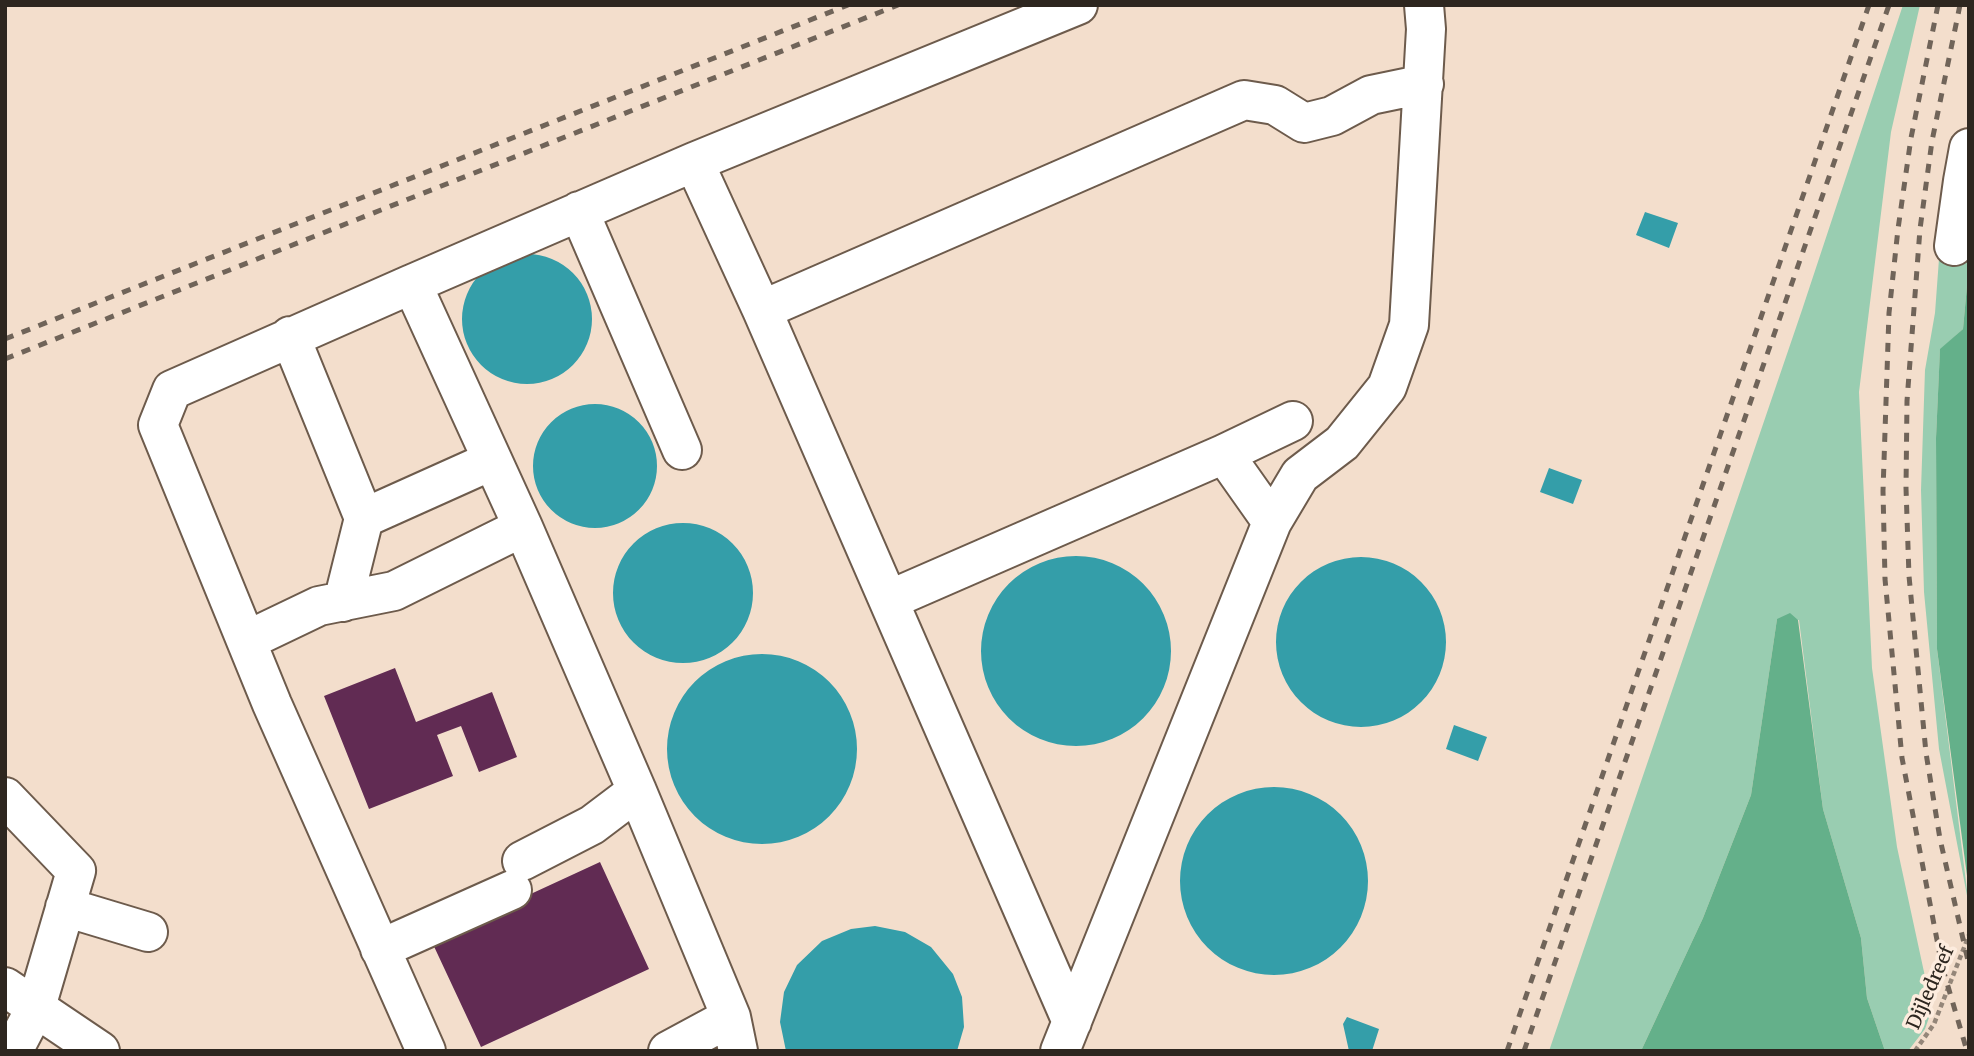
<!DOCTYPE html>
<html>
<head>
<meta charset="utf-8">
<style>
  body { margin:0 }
  #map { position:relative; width:1974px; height:1056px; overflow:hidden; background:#f3decc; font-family:Merriweather,serif }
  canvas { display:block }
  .frame { position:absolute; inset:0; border:7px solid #2d261f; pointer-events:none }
</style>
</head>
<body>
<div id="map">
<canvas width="1974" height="1056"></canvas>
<div class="frame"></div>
</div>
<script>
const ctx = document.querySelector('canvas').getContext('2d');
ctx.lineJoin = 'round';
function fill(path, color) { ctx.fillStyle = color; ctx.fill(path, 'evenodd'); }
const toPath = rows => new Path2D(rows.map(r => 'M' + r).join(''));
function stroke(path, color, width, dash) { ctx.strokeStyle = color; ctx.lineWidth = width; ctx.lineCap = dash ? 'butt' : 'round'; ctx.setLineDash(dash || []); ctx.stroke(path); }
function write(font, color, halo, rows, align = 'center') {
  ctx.font = font + ' Merriweather,serif'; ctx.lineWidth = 7; ctx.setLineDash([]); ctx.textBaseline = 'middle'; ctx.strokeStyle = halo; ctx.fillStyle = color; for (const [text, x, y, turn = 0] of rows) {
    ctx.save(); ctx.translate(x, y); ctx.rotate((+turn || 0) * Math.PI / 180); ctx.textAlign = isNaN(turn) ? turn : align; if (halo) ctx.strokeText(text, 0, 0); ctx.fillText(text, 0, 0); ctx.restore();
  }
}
const green = toPath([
  [1903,5,1920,5,1891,132,1859,392,1872,668,1897,847,1932,1009,1925,1029,1908,1051,1885,1051,1867,998,1861,938,1823,809,1799,620,1777,619,1751,795,1703,918,1641,1051,1549,1051,1802,310],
  [1944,191,1969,207,1969,264,1963,329,1940,350,1936,438,1937,649,1969,906,1939,749,1924,592,1921,490,1925,370,1935,313]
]);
const forest = toPath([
  [1969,264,1969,891,1937,649,1936,438,1940,349,1963,329],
  [1790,613,1798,620,1823,809,1861,938,1867,998,1885,1051,1641,1051,1703,918,1751,795,1777,619]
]);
const water = toPath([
  [1645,212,1678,223,1669,248,1636,235],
  '462 319a65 65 0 1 1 130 0a65 65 0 1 1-130 0Z',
  '533 466a62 62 0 1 1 124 0a62 62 0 1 1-124 0Z',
  [1549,468,1582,480,1573,504,1540,492],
  '613 593a70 70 0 1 1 140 0a70 70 0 1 1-140 0Z',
  '981 651a95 95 0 1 1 190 0a95 95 0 1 1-190 0Z',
  '1276 642a85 85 0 1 1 170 0a85 85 0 1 1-170 0Z',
  '667 749a95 95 0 1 1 190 0a95 95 0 1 1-190 0Z',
  [1454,725,1487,737,1478,761,1446,749],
  '1180 881a94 94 0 1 1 188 0a94 94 0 1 1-188 0Z',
  [875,926,905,932,931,947,953,974,962,997,964,1027,957,1051,786,1051,780,1022,784,992,797,965,822,941,851,929],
  [1347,1017,1379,1029,1372,1051,1349,1051,1343,1024]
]);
const pier = toPath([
  [1969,944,1969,1051,1945,1051,1936,1021]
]);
const building = toPath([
  [395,668,416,722,492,692,517,757,479,772,461,726,437,735,453,776,369,809,324,696],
  [600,862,649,969,481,1047,431,940]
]);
const path = toPath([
  [1915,1051,1934,1024,1969,935]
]);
const minor = toPath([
  [1969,148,1963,181,1969,174],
  [694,162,762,310,1072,1022],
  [579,211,682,450],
  [1954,246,1963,181],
  [412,284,694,162,1078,5],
  [762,310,1244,100,1275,105,1304,123,1332,116,1371,95,1424,84],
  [290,336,364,518,491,461],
  [1224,454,1293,421],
  [889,600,1224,454,1272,522],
  [343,602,364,518],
  [248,640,319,606,394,591,523,527],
  [5,797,76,871,36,1007,13,1051],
  [522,861,592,825,637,791],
  [65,907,148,932],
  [380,949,512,890],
  [5,987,100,1051],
  [426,1051,272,704,158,425,172,390,412,284,523,527,637,791,731,1017,738,1051],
  [668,1051,731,1017],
  [1060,1051,1272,522,1300,475,1342,443,1387,387,1409,325,1426,29,1424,5]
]);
const rail = toPath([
  [1938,5,1911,138,1898,229,1889,313,1883,491,1885,579,1902,758,1942,966,1967,1051],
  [1960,5,1932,141,1920,229,1907,401,1906,488,1909,576,1926,753,1940,839,1969,965],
  [5,339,848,5],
  [5,359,898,5],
  [1507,1051,1869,5],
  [1524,1051,1889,5]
]);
const streetNames = [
  ["Dijledreef",1931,988,-66]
];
fill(green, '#99cdb1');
fill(forest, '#64b08a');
fill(water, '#349ea9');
fill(pier, '#f3decc');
fill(building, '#612b53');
stroke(minor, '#6d5b4c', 42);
stroke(path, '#948679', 4.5, [5, 3.5]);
stroke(minor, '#fff', 38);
stroke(rail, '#706459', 5, [9, 9]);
write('19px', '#2d261f', '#fdecde', streetNames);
</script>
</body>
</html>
